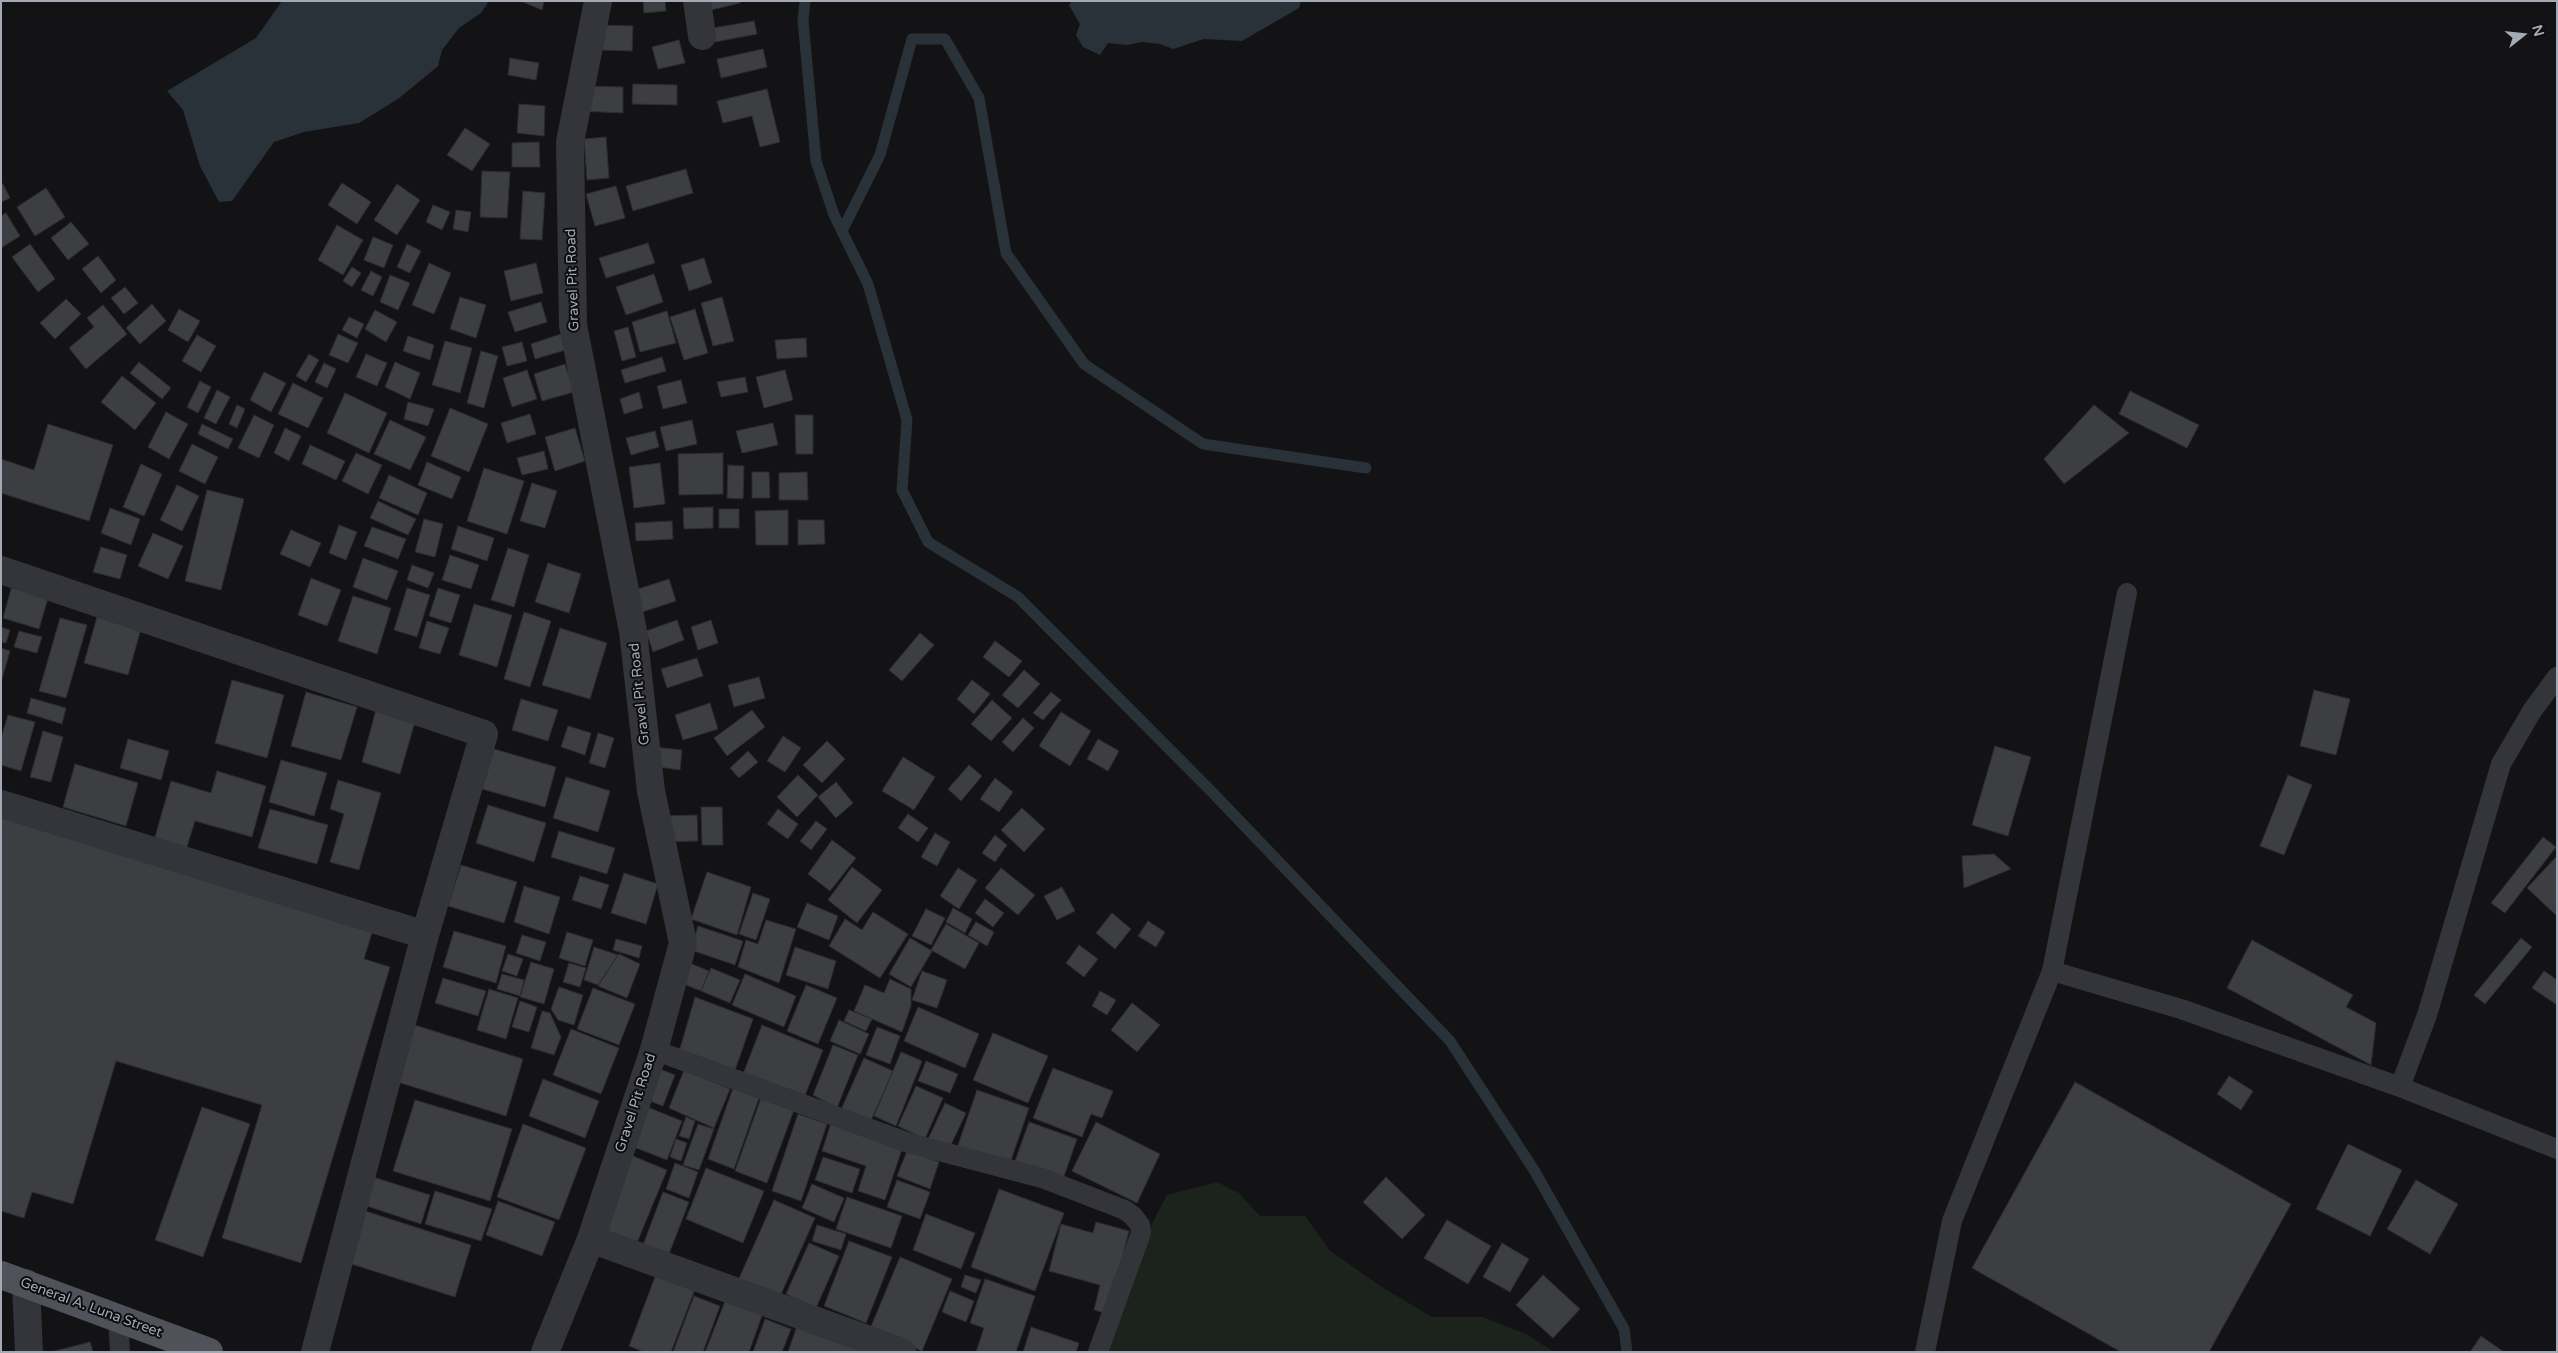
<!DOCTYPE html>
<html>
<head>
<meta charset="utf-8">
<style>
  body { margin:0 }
  #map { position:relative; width:2558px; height:1353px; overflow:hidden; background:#131315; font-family:"Varela Round",sans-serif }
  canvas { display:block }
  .frame { position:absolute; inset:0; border:2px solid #a4a9b6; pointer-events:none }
  .north { position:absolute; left:2498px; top:10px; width:50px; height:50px; -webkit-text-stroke:4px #0e0e10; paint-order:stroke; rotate:74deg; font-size:14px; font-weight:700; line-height:20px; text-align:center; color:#a4a9b6 }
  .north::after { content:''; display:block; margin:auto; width:18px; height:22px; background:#a4a9b6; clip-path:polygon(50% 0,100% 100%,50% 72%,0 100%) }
</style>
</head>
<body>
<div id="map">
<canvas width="2558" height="1353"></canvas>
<div class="frame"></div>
<div class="north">N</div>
</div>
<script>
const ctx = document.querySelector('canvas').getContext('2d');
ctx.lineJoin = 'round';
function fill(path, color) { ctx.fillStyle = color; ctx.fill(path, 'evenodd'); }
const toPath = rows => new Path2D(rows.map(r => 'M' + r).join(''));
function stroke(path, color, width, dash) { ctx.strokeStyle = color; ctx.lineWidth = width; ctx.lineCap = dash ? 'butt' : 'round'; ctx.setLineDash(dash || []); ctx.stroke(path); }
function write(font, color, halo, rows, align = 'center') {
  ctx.font = font + ' "Varela Round",sans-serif'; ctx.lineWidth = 4; ctx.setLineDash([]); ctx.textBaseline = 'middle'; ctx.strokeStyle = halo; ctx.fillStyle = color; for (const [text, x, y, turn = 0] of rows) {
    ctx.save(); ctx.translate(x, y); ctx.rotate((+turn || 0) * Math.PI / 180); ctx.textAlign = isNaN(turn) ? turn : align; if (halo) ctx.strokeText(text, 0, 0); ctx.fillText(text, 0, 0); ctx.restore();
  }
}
const green = toPath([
  [1217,1182,1239,1193,1260,1216,1305,1216,1330,1251,1385,1289,1432,1317,1483,1317,1528,1335,1554,1352,1102,1352,1139,1248,1167,1195]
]);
const water = toPath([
  [282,1,489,1,481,13,459,28,442,50,438,66,398,99,359,123,304,132,274,142,232,201,219,202,200,166,183,110,167,91,256,38],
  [1072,1,1301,1,1299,8,1242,41,1204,39,1173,49,1160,44,1142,42,1127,45,1108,43,1100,55,1083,47,1076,35,1080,24,1069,5]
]);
const stream = toPath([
  [805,1,803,20,816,161,834,215,868,284,907,420,902,490,928,542,1018,597,1213,793,1450,1041,1534,1170,1624,1329,1627,1352],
  [842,231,880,155,912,39,945,39,979,98,1006,253,1084,364,1203,444,1366,468]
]);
const building = toPath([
  [521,1,544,1,542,10,521,1],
  [643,1,665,1,666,11,644,13,643,1],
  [709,1,740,1,740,3,711,10,709,1],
  [754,21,757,34,715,42,713,28,754,21],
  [600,25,633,26,632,51,599,50,600,25],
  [679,40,685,63,658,69,652,47,679,40],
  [763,49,767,67,721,78,717,59,763,49],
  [510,58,539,63,536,80,508,75,510,58],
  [633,84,677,85,677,105,632,104,633,84],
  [581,86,623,87,623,113,580,111,581,86],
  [767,89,780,142,760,147,752,116,723,123,717,101,767,89],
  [519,104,545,106,544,136,517,133,519,104],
  [465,128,490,144,472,171,447,155,465,128],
  [606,137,609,178,587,180,584,139,606,137],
  [539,142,540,167,512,167,512,143,539,142],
  [686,169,693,193,633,211,626,186,686,169],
  [482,171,510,172,507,218,480,217,482,171],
  [342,183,371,202,357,224,328,205,342,183],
  [3,184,10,198,1,202,1,185,3,184],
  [397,184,420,200,397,235,374,220,397,184],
  [616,186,625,218,595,226,586,194,616,186],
  [46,188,65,217,35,236,17,207,46,188],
  [523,191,545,193,542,240,520,239,523,191],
  [433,205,450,212,442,230,426,222,433,205],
  [456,210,471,212,468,232,453,229,456,210],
  [6,213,20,236,1,248,1,216,6,213],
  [71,222,89,244,68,260,51,238,71,222],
  [337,225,363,240,343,275,318,260,337,225],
  [373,237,393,245,384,268,364,260,373,237],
  [648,243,655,263,606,278,599,258,648,243],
  [30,244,55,279,38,292,12,257,30,244],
  [407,244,421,251,410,273,397,267,407,244],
  [98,256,116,280,101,293,82,269,98,256],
  [704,258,712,283,689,291,681,265,704,258],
  [429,263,451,273,434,314,412,305,429,263],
  [536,263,543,293,511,301,504,271,536,263],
  [352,267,361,273,352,287,343,281,352,267],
  [371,271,382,277,373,296,361,290,371,271],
  [654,274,663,302,626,315,616,287,654,274],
  [390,275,410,283,398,310,380,302,390,275],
  [125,287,138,303,124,314,111,298,125,287],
  [460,297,486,305,476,338,450,329,460,297],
  [722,297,734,341,713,346,701,303,722,297],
  [66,299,81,314,55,339,40,323,66,299],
  [541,302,547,322,515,332,508,312,541,302],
  [152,304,166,321,140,344,126,328,152,304],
  [103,305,127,334,86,369,69,348,94,327,87,318,103,305],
  [179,309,200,321,188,342,168,330,179,309],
  [695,309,708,353,684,360,670,317,695,309],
  [375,310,397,322,386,342,365,329,375,310],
  [667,311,676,343,640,352,632,322,667,311],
  [349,317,364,324,357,338,342,330,349,317],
  [628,327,636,357,622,361,614,331,628,327],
  [564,333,569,349,535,359,531,344,564,333],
  [338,334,358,343,348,363,329,355,338,334],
  [197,335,216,346,201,372,182,361,197,335],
  [408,336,434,345,430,360,403,351,408,336],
  [806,338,807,357,777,359,775,340,806,338],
  [445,341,472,348,460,393,432,385,445,341],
  [522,342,527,361,507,366,502,347,522,342],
  [481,351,498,356,484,408,467,403,481,351],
  [309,354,319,360,306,382,296,376,309,354],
  [366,354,387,363,377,386,356,377,366,354],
  [662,357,666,371,625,383,621,370,662,357],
  [139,362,171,388,162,399,130,373,139,362],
  [395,362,420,373,410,399,385,387,395,362],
  [324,363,336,369,327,388,315,382,324,363],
  [565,364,574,392,542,401,534,374,565,364],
  [527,370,537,399,512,407,503,378,527,370],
  [785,370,793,400,764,408,756,377,785,370],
  [264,372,286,383,271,412,250,400,264,372],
  [122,376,156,403,135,430,101,402,122,376],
  [745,377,748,392,721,397,717,382,745,377],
  [681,380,687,403,663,409,657,386,681,380],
  [200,381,211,387,198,413,187,407,200,381],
  [293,383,323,398,308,428,278,414,293,383],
  [217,390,230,397,216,424,204,418,217,390],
  [2130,391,2199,425,2187,448,2119,414,2130,391],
  [639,392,643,408,624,414,620,399,639,392],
  [345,393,387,413,369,453,327,433,345,393],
  [408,402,434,409,428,426,404,419,408,402],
  [237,405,245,409,237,428,229,424,237,405],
  [2094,405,2129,433,2064,484,2044,459,2094,405],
  [450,408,488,424,469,472,431,456,450,408],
  [166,412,188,424,169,459,148,447,166,412],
  [530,414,536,434,507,443,501,423,530,414],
  [254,415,274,425,259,458,238,448,254,415],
  [795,415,813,415,813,454,796,454,795,415],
  [390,420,426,437,410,470,374,454,390,420],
  [692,420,697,444,666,451,660,427,692,420],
  [773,423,778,445,742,453,736,431,773,423],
  [48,424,113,445,89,521,1,493,1,459,34,470,48,424],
  [202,424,233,439,228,449,198,434,202,424],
  [285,428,301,436,289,461,274,453,285,428],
  [575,428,585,461,555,471,545,437,575,428],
  [655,431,659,447,631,455,626,438,655,431],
  [192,444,218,457,205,484,179,471,192,444],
  [310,445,345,461,336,480,302,464,310,445],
  [544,451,548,469,522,475,517,458,544,451],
  [356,453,382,465,368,494,342,481,356,453],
  [723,453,723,494,679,495,678,454,723,453],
  [427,462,461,477,452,499,418,485,427,462],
  [660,463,665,504,634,508,629,467,660,463],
  [141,464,162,474,144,516,123,507,141,464],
  [728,465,744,466,743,499,727,498,728,465],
  [484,468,524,481,507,534,467,521,484,468],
  [752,472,769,472,770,498,752,498,752,472],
  [807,472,808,500,779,500,779,473,807,472],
  [389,475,427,493,418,515,379,498,389,475],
  [532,483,557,491,545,528,520,521,532,483],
  [177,485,199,496,182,531,160,520,177,485],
  [207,490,244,499,221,590,185,581,207,490],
  [378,501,416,519,408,535,370,518,378,501],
  [713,507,713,528,684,529,683,508,713,507],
  [110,508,140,519,131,545,101,533,110,508],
  [719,509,739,509,739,528,719,528,719,509],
  [788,510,788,545,756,545,755,511,788,510],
  [424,519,443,524,435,557,415,552,424,519],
  [798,520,824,520,825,544,798,545,798,520],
  [672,521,673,539,636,541,635,523,672,521],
  [339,525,357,532,346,560,329,553,339,525],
  [458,526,494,538,487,561,451,549,458,526],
  [372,527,406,539,398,559,364,546,372,527],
  [291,530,321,543,310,567,280,554,291,530],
  [153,533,183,546,168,579,138,566,153,533],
  [101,547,127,555,120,579,93,572,101,547],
  [508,548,529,555,514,607,491,600,508,548],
  [450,555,479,565,471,589,442,580,450,555],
  [363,558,398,571,387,600,353,587,363,558],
  [548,563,581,574,569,613,535,602,548,563],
  [412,565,434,573,428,588,407,580,412,565],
  [14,578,51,588,39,629,3,618,14,578],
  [311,578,341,590,327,626,298,615,311,578],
  [669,579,676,601,639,613,632,591,669,579],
  [407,588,430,595,417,637,394,630,407,588],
  [438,588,460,595,451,623,429,616,438,588],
  [353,596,391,608,377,654,338,641,353,596],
  [474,604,512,615,497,667,459,655,474,604],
  [524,612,551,621,530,687,504,679,524,612],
  [97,617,141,629,128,675,84,663,97,617],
  [60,618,87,625,66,698,39,691,60,618],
  [677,620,684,640,653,652,646,631,677,620],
  [711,620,718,643,698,650,691,627,711,620],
  [427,621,449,628,440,654,419,648,427,621],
  [1,627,10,630,6,643,1,642,1,627],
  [560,628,607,643,590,699,542,685,560,628],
  [19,631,42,637,37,653,14,647,19,631],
  [920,633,934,645,902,681,889,670,920,633],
  [995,641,1022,661,1009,677,983,657,995,641],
  [1,648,10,651,2,679,1,679,1,648],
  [697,658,703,676,667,688,661,669,697,658],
  [1024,670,1040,684,1018,708,1002,695,1024,670],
  [759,677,765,698,734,707,728,685,759,677],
  [232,680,284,695,267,758,215,743,232,680],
  [972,680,990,694,974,714,957,699,972,680],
  [2314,690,2350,699,2336,755,2300,746,2314,690],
  [306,692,357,707,341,760,291,746,306,692],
  [1051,692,1061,700,1043,720,1033,713,1051,692],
  [31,698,66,708,62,724,27,713,31,698],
  [521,699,558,710,548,741,512,730,521,699],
  [992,700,1012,718,991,741,971,724,992,700],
  [710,703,718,729,683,740,675,715,710,703],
  [377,706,416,718,400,774,362,762,377,706],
  [752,710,765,727,727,756,714,738,752,710],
  [1061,712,1091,731,1070,766,1039,746,1061,712],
  [8,715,35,722,21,771,1,765,1,738,8,715],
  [1023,718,1034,728,1013,752,1002,742,1023,718],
  [568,726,591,733,585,755,561,747,568,726],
  [43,731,63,737,51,782,30,777,43,731],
  [598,733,614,738,605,768,589,763,598,733],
  [783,736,801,748,785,772,767,761,783,736],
  [128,739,169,751,161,780,120,768,128,739],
  [1098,739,1119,751,1108,771,1087,759,1098,739],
  [827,741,845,759,822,783,803,765,827,741],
  [1995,746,2031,757,2008,836,1972,825,1995,746],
  [654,747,682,750,680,770,652,766,654,747],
  [494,749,556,767,545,807,482,789,494,749],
  [748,751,758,762,739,778,730,768,748,751],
  [903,757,935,777,914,810,882,791,903,757],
  [281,760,327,773,314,816,269,802,281,760],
  [75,764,138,783,126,826,63,807,75,764],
  [969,765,982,776,961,801,948,789,969,765],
  [217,771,266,786,252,837,195,821,185,853,153,844,171,781,211,793,217,771],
  [798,775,818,795,797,817,777,797,798,775],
  [2288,775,2312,785,2284,855,2260,846,2288,775],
  [566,777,610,791,598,832,553,818,566,777],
  [995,778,1013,792,999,812,980,799,995,778],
  [338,780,381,793,359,870,330,862,344,814,330,809,338,780],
  [836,782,853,803,836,818,818,797,836,782],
  [488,805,546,823,534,862,476,843,488,805],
  [701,807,722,807,723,845,702,845,701,807],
  [1022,808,1045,829,1024,852,1001,830,1022,808],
  [270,809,328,825,317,864,258,848,270,809],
  [778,809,798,824,788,839,767,824,778,809],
  [908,814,928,828,918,842,898,828,908,814],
  [697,815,698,841,664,842,664,816,697,815],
  [1,816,373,929,364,959,390,967,301,1263,222,1238,262,1105,116,1061,73,1204,32,1192,24,1218,1,1211,1,816],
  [816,821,827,829,811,850,800,841,816,821],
  [559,831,615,848,607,874,551,857,559,831],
  [935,833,950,842,937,866,921,857,935,833],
  [995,835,1007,845,995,862,982,853,995,835],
  [2543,837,2556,847,2505,913,2491,903,2543,837],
  [832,840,856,858,830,891,808,874,832,840],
  [1994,854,2011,869,1964,888,1962,856,1994,854],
  [2557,856,2557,916,2527,888,2557,856],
  [461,865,517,882,504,923,448,906,461,865],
  [852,867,882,890,857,923,828,900,852,867],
  [958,868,977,880,959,909,940,896,958,868],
  [1001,868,1035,895,1018,915,985,888,1001,868],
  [707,872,751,887,737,935,691,919,707,872],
  [624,873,658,884,646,924,611,913,624,873],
  [580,876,609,885,601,909,572,900,580,876],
  [524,886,560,897,549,934,514,922,524,886],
  [1062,887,1075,911,1057,920,1044,896,1062,887],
  [753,893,770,899,756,940,739,934,753,893],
  [985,899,1004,913,993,927,975,913,985,899],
  [807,903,838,916,829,940,797,927,807,903],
  [953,908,972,919,965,933,946,922,953,908],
  [926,909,945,918,931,945,912,936,926,909],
  [873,912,908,934,880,978,829,946,845,919,862,930,873,912],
  [1112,913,1131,929,1115,949,1096,933,1112,913],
  [766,920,796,929,779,983,738,967,746,940,758,944,766,920],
  [1148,921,1165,932,1156,947,1138,936,1148,921],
  [976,922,994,932,987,946,968,935,976,922],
  [946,924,979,943,965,969,931,950,946,924],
  [698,926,743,941,735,965,691,950,698,926],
  [454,931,506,946,496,983,443,967,454,931],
  [567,932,593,940,585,966,559,958,567,932],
  [522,935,546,942,540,961,516,953,522,935],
  [910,938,932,951,911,987,889,974,910,938],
  [2521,938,2532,947,2485,1004,2474,995,2521,938],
  [616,939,642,946,639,958,613,950,616,939],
  [2252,940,2353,995,2346,1007,2376,1023,2371,1065,2227,988,2252,940],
  [1079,945,1098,959,1084,977,1066,963,1079,945],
  [594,947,618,955,598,985,584,980,594,947],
  [795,947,836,961,828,989,786,975,795,947],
  [508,954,523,959,517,976,502,971,508,954],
  [619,954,640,964,627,998,598,986,619,954],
  [682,960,709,971,701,991,674,980,682,960],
  [531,962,554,969,544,1004,520,997,531,962],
  [569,963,586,968,580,987,563,982,569,963],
  [711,968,740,980,730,1003,701,991,711,968],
  [922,971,947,980,937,1008,912,1000,922,971],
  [2544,971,2557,980,2557,1005,2532,988,2544,971],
  [502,974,524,980,520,996,497,989,502,974],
  [745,974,796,996,784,1027,732,1005,745,974],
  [443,978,486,991,478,1016,435,1003,443,978],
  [890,979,911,989,911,1006,902,1032,854,1011,865,985,884,993,890,979],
  [806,985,837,998,818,1044,787,1031,806,985],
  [559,987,583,995,574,1025,558,1020,551,1009,559,987],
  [593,988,635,1004,619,1045,577,1029,593,988],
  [489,989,518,998,506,1039,477,1030,489,989],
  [1100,991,1116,1000,1107,1015,1092,1006,1100,991],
  [695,997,753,1019,734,1073,679,1052,695,997],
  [520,1001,537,1007,529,1032,512,1027,520,1001],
  [1132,1003,1160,1025,1137,1052,1111,1030,1132,1003],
  [918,1007,979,1034,965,1068,904,1041,918,1007],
  [849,1010,872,1019,866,1031,844,1021,849,1010],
  [542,1011,550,1013,561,1037,554,1055,531,1048,542,1011],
  [839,1020,869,1034,860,1054,830,1041,839,1020],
  [405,1022,523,1059,506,1116,388,1079,405,1022],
  [762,1025,823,1050,804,1098,743,1074,762,1025],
  [877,1027,900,1036,890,1064,866,1055,877,1027],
  [571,1029,619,1048,601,1094,553,1075,571,1029],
  [993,1033,1048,1056,1028,1103,973,1080,993,1033],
  [833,1045,858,1055,837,1108,813,1095,833,1045],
  [901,1052,922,1061,896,1126,874,1116,901,1052],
  [864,1058,893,1071,869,1125,840,1112,864,1058],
  [926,1061,958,1074,950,1093,918,1081,926,1061],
  [657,1068,675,1075,663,1106,647,1100,657,1068],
  [1053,1068,1113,1091,1102,1118,1091,1114,1082,1137,1033,1118,1053,1068],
  [684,1070,730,1089,714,1128,669,1108,684,1070],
  [2229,1076,2253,1091,2241,1110,2217,1094,2229,1076],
  [543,1079,599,1101,585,1138,529,1116,543,1079],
  [2075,1082,2291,1204,2209,1352,2121,1352,1972,1268,2075,1082],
  [916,1086,943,1098,925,1139,898,1126,916,1086],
  [733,1088,759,1098,734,1169,708,1159,733,1088],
  [977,1090,1029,1108,1009,1166,957,1148,977,1090],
  [761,1098,794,1110,767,1183,735,1171,761,1098],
  [415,1100,512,1129,490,1201,393,1171,415,1100],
  [945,1103,966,1113,949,1149,928,1139,945,1103],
  [202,1107,250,1124,203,1257,155,1240,202,1107],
  [647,1107,682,1121,667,1160,631,1146,647,1107],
  [798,1114,827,1124,801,1201,772,1191,798,1114],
  [686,1117,695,1121,689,1139,679,1136,686,1117],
  [1029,1122,1077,1139,1062,1182,1014,1164,1029,1122],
  [1096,1122,1160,1154,1137,1203,1072,1171,1096,1122],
  [831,1123,903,1146,885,1200,858,1191,866,1166,822,1151,831,1123],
  [523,1124,586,1148,559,1220,497,1197,523,1124],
  [698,1124,714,1129,699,1170,683,1165,698,1124],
  [676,1139,687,1143,681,1161,670,1157,676,1139],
  [2348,1144,2402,1170,2370,1236,2316,1209,2348,1144],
  [907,1151,939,1162,930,1189,897,1176,907,1151],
  [628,1154,667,1170,634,1250,595,1233,628,1154],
  [823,1157,860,1169,852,1193,815,1180,823,1157],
  [675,1163,698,1172,689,1198,666,1189,675,1163],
  [706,1168,764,1191,743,1243,686,1219,706,1168],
  [373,1177,430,1195,421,1224,364,1205,373,1177],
  [1386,1177,1425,1215,1402,1239,1363,1202,1386,1177],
  [897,1180,930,1192,920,1219,887,1207,897,1180],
  [2416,1180,2458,1204,2430,1254,2387,1229,2416,1180],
  [812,1184,844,1198,834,1222,802,1208,812,1184],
  [999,1189,1064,1213,1035,1291,971,1267,999,1189],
  [435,1191,492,1209,481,1241,425,1224,435,1191],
  [663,1192,689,1202,669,1254,643,1245,663,1192],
  [847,1197,902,1216,891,1248,836,1229,847,1197],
  [774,1200,815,1218,778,1301,737,1283,774,1200],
  [498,1201,555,1222,542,1256,486,1235,498,1201],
  [359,1209,471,1245,455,1297,342,1261,359,1209],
  [926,1214,975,1233,961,1269,913,1250,926,1214],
  [1447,1220,1491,1246,1468,1284,1424,1258,1447,1220],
  [1096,1222,1129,1231,1108,1314,1094,1310,1100,1285,1049,1271,1061,1224,1093,1233,1096,1222],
  [817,1225,846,1234,841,1250,812,1241,817,1225],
  [849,1241,892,1257,866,1323,824,1306,849,1241],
  [809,1243,839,1256,816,1308,786,1294,809,1243],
  [1502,1243,1529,1259,1510,1292,1483,1277,1502,1243],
  [900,1257,952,1279,922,1351,870,1329,900,1257],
  [658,1269,697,1284,671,1352,644,1352,629,1346,658,1269],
  [965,1275,981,1280,976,1293,961,1287,965,1275],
  [1543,1275,1580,1309,1553,1338,1516,1305,1543,1275],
  [985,1279,1035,1296,1016,1352,976,1352,984,1328,970,1323,985,1279],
  [950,1291,974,1301,966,1322,942,1312,950,1291],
  [694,1296,720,1306,703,1352,673,1352,694,1296],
  [726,1299,763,1313,749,1352,705,1352,726,1299],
  [765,1319,791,1329,782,1352,753,1352,765,1319],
  [798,1323,860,1347,858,1352,788,1352,798,1323],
  [1031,1327,1079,1343,1076,1352,1023,1352,1031,1327],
  [2481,1336,2504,1352,2470,1352,2481,1336],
  [90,1342,93,1352,51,1352,90,1342]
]);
const lane = toPath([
  [2052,971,2127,593],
  [654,1050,909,1143,1042,1178,1125,1210,1133,1216,1140,1225,1141,1233,1098,1352],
  [2400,1087,2427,1015,2501,764,2532,711,2557,677],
  [118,1318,120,1352],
  [1925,1352,1952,1221,2052,971,2181,1009,2400,1087,2557,1149]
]);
const street = toPath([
  [697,1,702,36],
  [1,570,484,734,425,935,315,1352],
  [1,804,425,935],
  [591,1239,902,1352],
  [26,1283,29,1352],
  [545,1352,591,1239,654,1050,683,943,651,791,633,631,573,325,570,142,598,1]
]);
const primary = toPath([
  [1,1275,209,1352]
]);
const streetNames = [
  ["Gravel Pit Road",573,280,-92],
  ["Gravel Pit Road",640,694,-96],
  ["Gravel Pit Road",636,1103,-72],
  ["General A. Luna Street",91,1308,20]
];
fill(green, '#1b231c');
fill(water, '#293239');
stroke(stream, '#293239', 11);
fill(building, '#3d3e42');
stroke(building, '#2d2d31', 1);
stroke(lane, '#34353a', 20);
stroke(street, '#34353a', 28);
stroke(primary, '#505259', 28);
write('14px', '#a4a9b6', '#0e0e10', streetNames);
</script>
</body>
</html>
